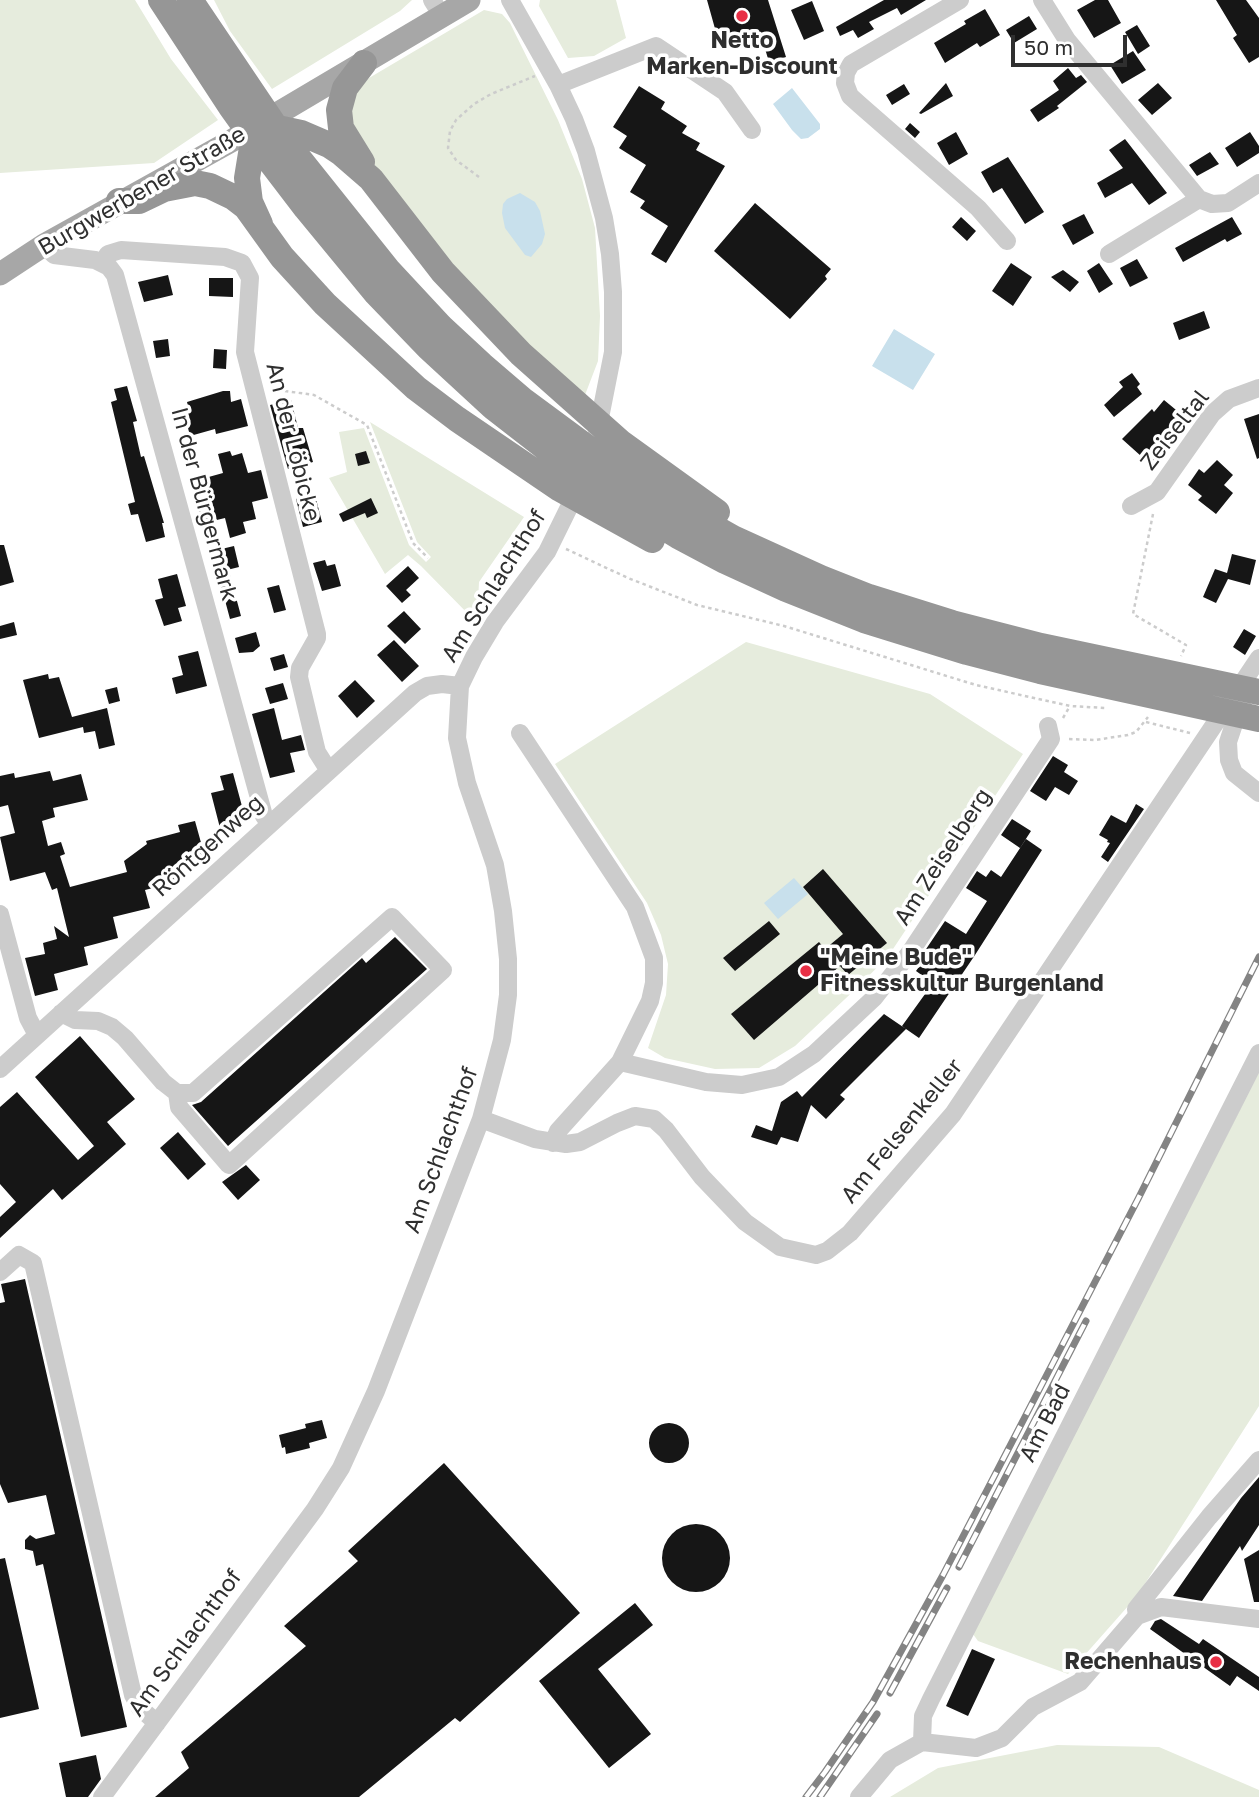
<!DOCTYPE html>
<html>
<head>
<meta charset="utf-8">
<style>
  body { margin:0 }
  #map { position:relative; width:1259px; height:1797px; overflow:hidden; background:#fff; font-family:"Golos Text",sans-serif }
  canvas { display:block }
  .scale { position:absolute; left:1011px; top:35px; width:116px; height:32px; box-sizing:border-box; border:4px solid #2f2f2f; border-top:0; padding-left:9px; font-size:21px; line-height:24px; white-space:nowrap; color:#2f2f2f; -webkit-text-stroke:5px #fff; paint-order:stroke }
</style>
</head>
<body>
<div id="map">
<canvas width="1259" height="1797"></canvas>
<div class="scale">50 m</div>
</div>
<script>
const ctx = document.querySelector('canvas').getContext('2d');
ctx.lineJoin = 'round';
function fill(path, color) { ctx.fillStyle = color; ctx.fill(path, 'evenodd'); }
const toPath = rows => new Path2D(rows.map(r => 'M' + r).join(''));
function stroke(path, color, width, dash) { ctx.strokeStyle = color; ctx.lineWidth = width; ctx.lineCap = dash ? 'butt' : 'round'; ctx.setLineDash(dash || []); ctx.stroke(path); }
function write(font, color, halo, rows, align = 'center') {
  ctx.font = font + ' "Golos Text",sans-serif'; ctx.lineWidth = 7; ctx.setLineDash([]); ctx.textBaseline = 'middle'; ctx.strokeStyle = halo; ctx.fillStyle = color; for (const [text, x, y, turn = 0] of rows) {
    ctx.save(); ctx.translate(x, y); ctx.rotate((+turn || 0) * Math.PI / 180); ctx.textAlign = isNaN(turn) ? turn : align; if (halo) ctx.strokeText(text, 0, 0); ctx.fillText(text, 0, 0); ctx.restore();
  }
}
const green = toPath([
  [0,0,135,0,171,59,218,120,154,163,0,173],
  [214,0,412,0,400,11,272,89,230,31],
  [540,0,616,0,626,38,594,56,568,58,539,6],
  [484,10,502,14,510,23,558,120,582,179,595,228,600,316,598,361,585,395,519,338,466,281,361,148,349,121,355,92,369,78],
  [370,422,524,517,479,582,477,623,421,566,408,555,385,574,329,478,347,472,339,432,364,428,409,545,426,562,431,557,417,542],
  [746,642,930,694,1023,754,889,955,861,984,795,1046,759,1068,715,1069,665,1058,648,1048,666,995,668,964,661,935,647,903,555,764],
  [1259,1072,1259,1406,1137,1596,1068,1674,978,1641,973,1634],
  [1057,1745,1159,1747,1259,1790,1259,1797,890,1797,938,1768]
]);
const water = toPath([
  [792,88,820,124,820,129,808,138,801,139,792,130,773,104],
  [520,193,535,202,540,211,545,234,542,244,531,257,525,255,505,228,502,213,503,204,507,199],
  [894,329,935,354,913,390,872,366],
  [794,878,808,894,778,919,764,903]
]);
const building = toPath([
  [707,0,768,0,786,57,769,62,763,42,759,43,757,33,719,43],
  [884,0,926,0,901,15,897,8,869,22,874,29,858,38,853,30,840,36,836,27],
  [1095,0,1108,0,1121,23,1094,38,1077,10],
  [1216,0,1246,0,1259,18,1259,57,1249,63,1233,38,1237,35],
  [812,1,824,31,804,40,791,10],
  [985,9,1000,35,980,47,977,43,945,63,934,43,966,24,964,21],
  [1029,16,1037,29,1014,43,1006,30],
  [1137,25,1150,46,1138,54,1125,32],
  [1133,51,1146,70,1122,84,1110,65],
  [1068,68,1076,78,1081,75,1087,82,1057,106,1059,108,1038,122,1030,110,1059,90,1053,81],
  [946,83,953,96,921,114,919,113],
  [1158,83,1172,98,1152,115,1138,100],
  [904,84,910,94,892,105,886,95],
  [639,86,665,102,661,109,687,126,682,133,700,143,696,150,725,166,666,263,651,254,668,226,640,208,645,201,630,192,646,165,619,148,627,136,613,127],
  [910,123,920,132,915,138,905,129],
  [956,132,968,154,949,165,937,143],
  [1250,132,1259,146,1259,153,1237,167,1225,148],
  [1125,139,1167,193,1149,205,1132,183,1105,198,1097,183,1123,168,1109,150],
  [1210,152,1219,164,1197,176,1189,165],
  [1008,157,1044,212,1025,224,1002,188,993,193,981,172],
  [755,203,831,269,825,276,827,279,790,319,714,251],
  [1084,214,1094,233,1073,245,1062,225],
  [961,217,976,231,967,241,952,227],
  [1232,217,1242,234,1227,242,1225,239,1183,262,1175,248],
  [1137,259,1148,278,1130,287,1120,268],
  [1011,263,1032,277,1013,306,992,291],
  [1099,263,1113,284,1099,293,1087,271],
  [1063,270,1079,282,1070,292,1051,277],
  [168,275,173,295,144,302,138,282],
  [209,278,233,278,233,297,209,296],
  [1204,311,1210,328,1179,340,1173,323],
  [168,339,170,356,156,358,153,341],
  [214,349,227,350,226,369,213,368],
  [1132,373,1140,384,1137,387,1142,394,1114,417,1104,405,1123,387,1119,382],
  [127,386,137,421,133,422,141,457,144,456,164,523,162,523,165,537,146,542,138,514,131,515,128,504,135,502,111,402,117,400,114,389],
  [223,391,230,391,231,402,241,399,248,426,216,434,215,429,190,436,183,408,188,406,187,402],
  [291,400,298,428,303,428,313,462,288,469,270,405],
  [1164,400,1187,419,1151,465,1122,439,1152,409,1154,412],
  [1259,414,1259,458,1257,459,1244,419],
  [230,451,232,456,242,453,248,473,261,470,268,498,252,502,256,519,243,522,246,533,230,538,225,518,200,524,197,510,208,507,202,484,207,483,205,478,223,473,218,454],
  [366,451,370,463,358,466,355,454],
  [1217,460,1233,475,1224,485,1233,493,1216,514,1198,500,1202,496,1188,485,1199,469,1204,473],
  [307,495,309,501,316,499,322,522,303,527,296,499],
  [371,498,378,513,367,518,365,513,343,522,339,514],
  [0,545,4,545,14,582,0,586],
  [234,546,239,567,219,572,213,551],
  [1232,554,1256,560,1250,585,1228,579,1216,603,1203,597,1215,569,1227,573],
  [325,560,327,566,335,564,341,586,322,591,313,563],
  [408,566,419,578,406,590,411,595,402,603,386,586],
  [177,574,186,606,178,608,182,621,164,626,155,600,163,598,158,579],
  [230,575,241,616,230,619,219,578],
  [279,585,286,610,274,613,267,588],
  [404,611,421,629,405,644,387,626],
  [14,622,17,635,0,639,0,626],
  [1244,629,1256,636,1245,655,1233,647],
  [256,632,260,646,253,652,239,653,235,638],
  [394,640,419,666,402,682,377,655],
  [198,651,207,686,176,694,172,678,183,675,178,656],
  [284,654,288,667,274,671,270,658],
  [48,674,49,679,59,677,72,717,107,708,115,745,99,749,95,731,84,733,83,727,39,738,23,680],
  [355,680,375,701,357,718,338,696],
  [283,683,288,699,270,704,265,688],
  [117,687,120,701,109,704,105,690],
  [274,708,282,740,301,735,305,750,290,753,295,772,270,778,252,714],
  [1053,756,1068,765,1064,772,1078,781,1069,795,1055,787,1046,801,1030,791],
  [50,771,53,781,81,774,88,800,53,808,55,817,42,821,48,846,61,842,65,854,60,856,70,887,127,872,124,861,147,844,146,841,180,832,178,825,195,821,205,857,176,864,181,881,145,890,150,908,113,917,118,938,84,947,88,965,54,974,58,990,35,996,25,958,45,954,43,943,57,939,54,926,69,937,57,888,52,890,45,872,10,881,0,837,15,833,8,805,0,807,0,776,14,773,15,778],
  [233,773,246,821,220,828,211,793,224,790,220,776],
  [1136,804,1144,809,1108,862,1101,857,1110,843,1107,842,1108,840,1099,835,1111,815,1126,823],
  [1012,819,1031,831,1020,848,1001,835],
  [1026,839,1042,850,975,955,919,1038,906,1029,840,1095,845,1099,826,1119,811,1105,798,1142,781,1137,777,1145,751,1137,756,1125,772,1131,781,1102,797,1091,802,1097,884,1014,906,1029,902,1026,933,983,916,971,925,958,922,955,945,921,966,934,987,901,966,888,977,871,986,877,991,870,1001,877],
  [823,869,887,943,848,975,840,966,754,1040,731,1014,819,942,825,949,843,934,803,887],
  [769,921,780,934,735,971,723,958],
  [395,937,427,969,228,1146,192,1105,201,1102,362,958,366,963],
  [80,1036,135,1099,107,1122,126,1144,62,1200,53,1189,0,1238,0,1217,16,1202,0,1184,0,1107,17,1092,78,1160,94,1146,35,1077],
  [178,1132,206,1164,188,1180,160,1148],
  [246,1165,260,1180,238,1200,222,1182],
  [25,1279,127,1727,81,1737,43,1564,36,1566,33,1551,25,1549,25,1540,30,1535,36,1539,55,1534,46,1495,8,1503,0,1484,0,1303,5,1302,1,1284],
  [322,1420,327,1438,309,1443,310,1448,286,1454,285,1447,282,1448,279,1435,306,1428,305,1424],
  '649 1443a20 20 0 1 1 40 0a20 20 0 1 1-40 0Z',
  [444,1463,580,1613,460,1722,455,1718,359,1797,155,1797,189,1768,181,1752,306,1646,284,1626,358,1561,348,1551],
  [1259,1477,1259,1525,1242,1551,1240,1546,1202,1601,1173,1596,1241,1498],
  '662 1558a34 34 0 1 1 68 0a34 34 0 1 1-68 0Z',
  [1259,1550,1259,1602,1254,1602,1244,1559],
  [5,1558,39,1709,0,1718,0,1559],
  [635,1603,653,1625,598,1669,651,1734,609,1768,539,1681],
  [1161,1619,1199,1644,1203,1639,1259,1677,1259,1691,1237,1676,1230,1686,1150,1629,1155,1621],
  [972,1649,995,1659,968,1716,946,1706],
  [96,1755,101,1779,88,1797,66,1797,59,1763]
]);
const path = toPath([
  [479,177,456,160,448,148,450,131,456,120,474,104,491,94,535,76],
  [271,389,314,395,367,425,413,543,428,558],
  [1153,514,1133,614,1186,645,1181,656],
  [566,549,628,578,697,605,784,626,976,685,1070,706,1105,708],
  [1063,718,1070,706],
  [1146,722,1190,733],
  [1069,739,1095,740,1128,735,1136,732,1148,717]
]);
const minor = toPath([
  [432,0,442,16],
  [510,0,558,85,574,119,586,151,604,218,610,254,613,292,613,352,597,433],
  [960,0,851,64,846,73,845,83,850,96,860,105,978,208,1007,241],
  [1042,0,1067,40,1199,199,1212,204,1228,203,1259,183],
  [558,85,656,46,725,92,752,130],
  [44,245,54,255,95,260,109,267,115,275,264,816,269,823],
  [1109,254,1199,199],
  [102,263,108,254,121,250,225,257,242,263,250,278,245,352,317,634,317,638,300,668,299,677,317,752,329,771],
  [1131,506,1157,492,1212,414,1229,399,1259,388],
  [1244,709,1234,724,1228,742,1229,760,1234,773,1259,793],
  [520,733,635,907,654,958,654,983,650,1001,620,1062],
  [0,914,28,1018,37,1035],
  [61,1013,75,1020,98,1021,112,1027,125,1038,163,1082,177,1093,193,1093,392,917,443,970,229,1165,179,1107,177,1093],
  [0,1069,415,693,427,686,442,684,460,686],
  [481,1119,535,1139,566,1144,580,1142,617,1123,635,1116,654,1119,666,1130,702,1177,745,1222,780,1247,816,1255,827,1251,850,1233,953,1114,1259,658],
  [553,1143,558,1131,620,1062,706,1082,742,1085,779,1077,814,1054,874,998,911,951,1051,739,1048,726],
  [0,1272,19,1255,33,1263,133,1695,140,1708,157,1723],
  [1137,1616,1136,1609,1209,1517,1259,1460],
  [922,1742,923,1716,931,1699,1259,1053],
  [922,1742,976,1748,1002,1738,1033,1707,1080,1682,1137,1616,1161,1607,1259,1619],
  [102,1797,315,1509,341,1468,376,1391,481,1119,502,1040,508,995,508,959,503,911,495,865,467,783,457,738,460,686,474,657,495,622,547,552,578,489],
  [859,1797,890,1760,922,1742]
]);
const major = toPath([
  [0,274,44,245,233,140,469,0]
]);
const highway = toPath([
  [161,0,231,107,264,153,306,208,376,293,429,348,493,407,569,466,616,498,678,536,725,561,786,589,864,620,967,652,1040,671,1259,719],
  [190,0,285,141,388,270,441,327,482,365,524,401,612,466,662,498,733,538,821,578,869,597,952,623,1041,646,1259,692],
  [362,162,341,128,339,110,345,88,364,63],
  [119,201,139,201,164,189,195,183,210,186,233,197,246,207,282,257,325,304,416,388,457,419,560,489,652,540],
  [260,224,250,202,247,178,253,141,259,124,301,133,329,145,341,153,371,179,443,272,521,354,620,442,717,512]
]);
const rail = toPath([
  [959,1567,1086,1321],
  [890,1693,947,1588],
  [806,1797,825,1772,873,1702,943,1575,1138,1199,1259,957],
  [820,1797,877,1714]
]);
const markers = [
  [742,16,7,"#e82f45"],
  [806,971,7,"#e82f45"],
  [1216,1662,7,"#e82f45"]
];
const poiNames = [
  ["Netto",742,41],
  ["Marken-Discount",742,67],
  ["\"Meine Bude\"",820,958,"left"],
  ["Fitnesskultur Burgenland",820,984,"left"],
  ["Rechenhaus",1202,1662,"right"]
];
const streetNames = [
  ["Burgwerbener Straße",142,191,-30],
  ["Zeiseltal",1175,430,-52],
  ["An der Löbicke",293,442,76],
  ["In der Bürgermark",204,504,75],
  ["Am Schlachthof",494,586,-58],
  ["Röntgenweg",208,846,-42],
  ["Am Zeiselberg",943,857,-57],
  ["Am Felsenkeller",902,1131,-51],
  ["Am Schlachthof",441,1150,-70],
  ["Am Bad",1045,1423,-63],
  ["Am Schlachthof",185,1643,-54]
];
fill(green, '#e6ecdd');
fill(water, '#c8e0ec');
fill(building, '#161616');
stroke(path, '#ccc', 2.5, [3.5, 3.5]);
stroke(minor, '#ccc', 18);
stroke(major, '#a7a7a7', 23);
stroke(highway, '#969696', 26);
stroke(rail, '#848484', 7);
stroke(rail, '#fff', 4.5, [13]);
for (const [x, y, r, color] of markers) { const dot = new Path2D(); dot.arc(x, y, r, 0, 2 * Math.PI); ctx.fillStyle = color; ctx.fill(dot); stroke(dot, '#fff', 2.5); }
write('bold 23px', '#2f2f2f', '#fff', poiNames);
write('23px', '#2f2f2f', '#fff', streetNames);
</script>
</body>
</html>
